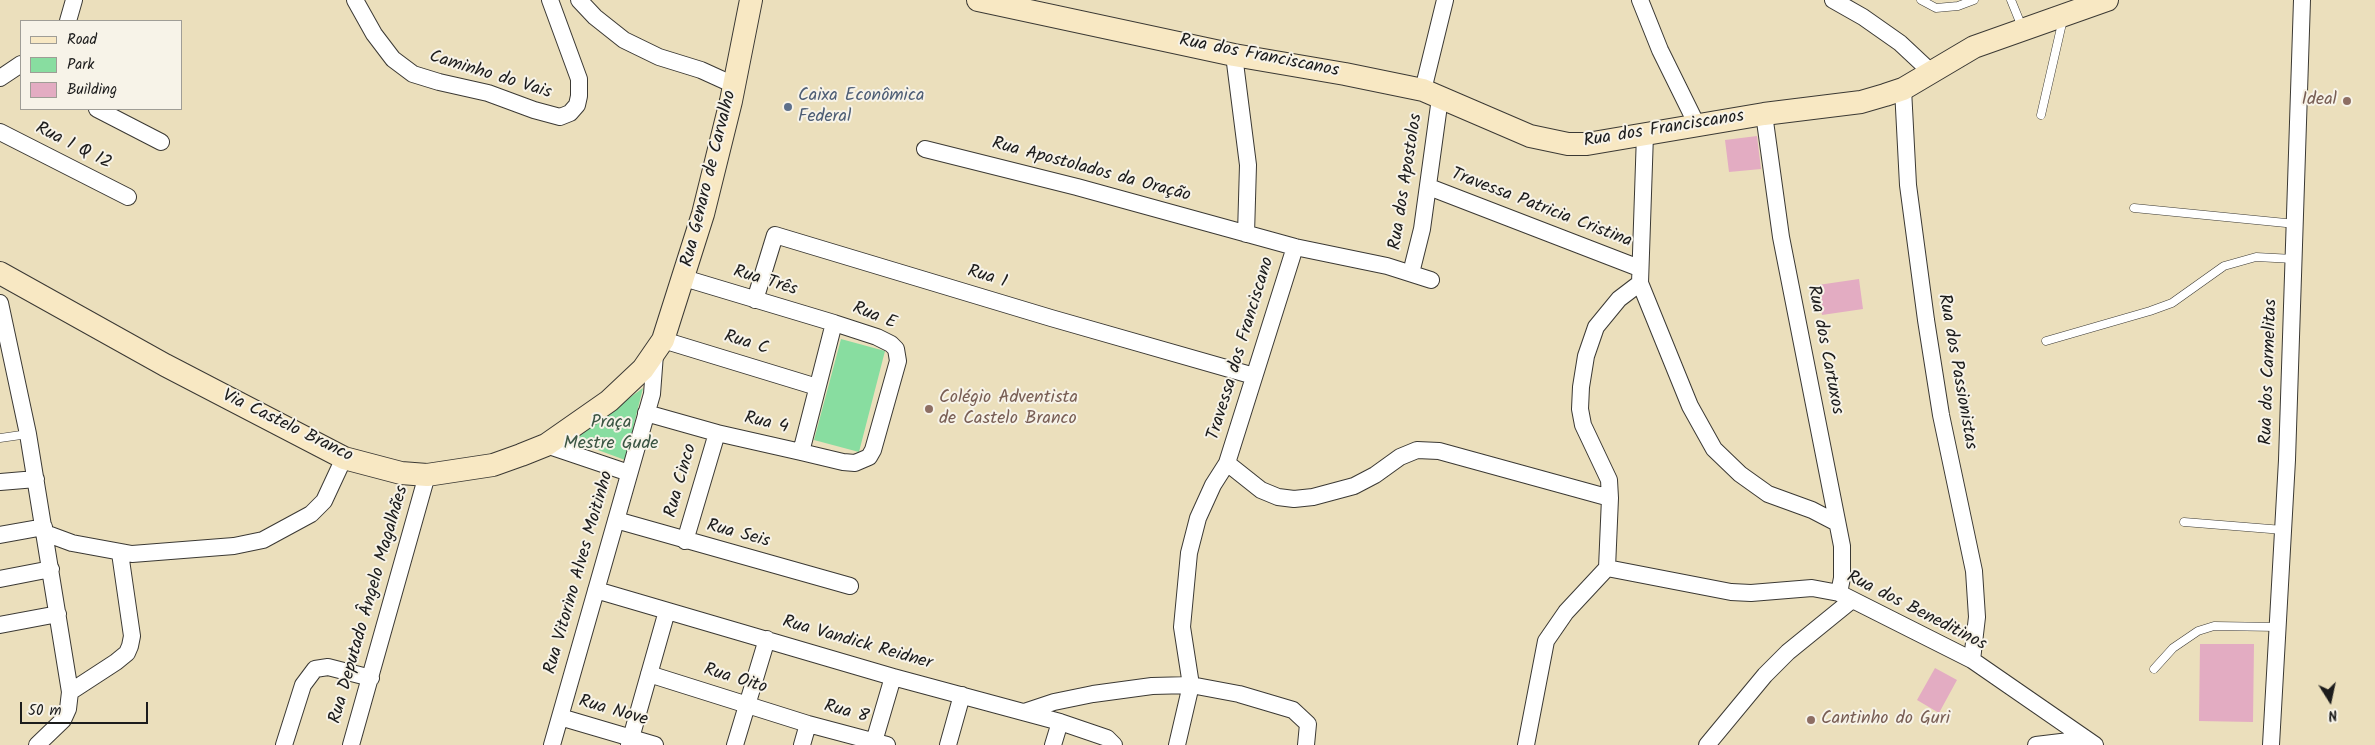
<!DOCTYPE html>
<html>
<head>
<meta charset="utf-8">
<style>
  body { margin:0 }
  #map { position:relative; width:2375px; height:745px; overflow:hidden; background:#ebdfbc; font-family:Kalam,sans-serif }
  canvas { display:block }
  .legend { position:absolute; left:20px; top:20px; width:162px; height:90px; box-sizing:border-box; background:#f7f3e8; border:1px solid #9f9d96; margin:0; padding:6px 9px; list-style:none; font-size:15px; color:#1c1c1c }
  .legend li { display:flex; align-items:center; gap:10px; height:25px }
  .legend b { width:25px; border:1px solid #9f9d96 }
  .north { position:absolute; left:2305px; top:675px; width:50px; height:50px; -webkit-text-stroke:4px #f7f3e8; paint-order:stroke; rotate:170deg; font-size:14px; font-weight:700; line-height:20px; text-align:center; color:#1c1c1c }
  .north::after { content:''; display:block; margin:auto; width:18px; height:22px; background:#1c1c1c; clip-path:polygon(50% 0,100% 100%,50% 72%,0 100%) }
  .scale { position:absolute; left:20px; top:702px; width:128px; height:22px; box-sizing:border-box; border:2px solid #1c1c1c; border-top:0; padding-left:6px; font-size:15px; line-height:18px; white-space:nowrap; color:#1c1c1c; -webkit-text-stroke:4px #f7f3e8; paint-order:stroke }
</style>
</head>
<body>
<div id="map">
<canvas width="2375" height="745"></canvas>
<ul class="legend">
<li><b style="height:6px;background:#f8e8c3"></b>Road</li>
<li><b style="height:14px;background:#88dda0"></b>Park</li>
<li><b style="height:14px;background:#e3acc2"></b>Building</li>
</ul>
<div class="north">N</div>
<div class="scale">50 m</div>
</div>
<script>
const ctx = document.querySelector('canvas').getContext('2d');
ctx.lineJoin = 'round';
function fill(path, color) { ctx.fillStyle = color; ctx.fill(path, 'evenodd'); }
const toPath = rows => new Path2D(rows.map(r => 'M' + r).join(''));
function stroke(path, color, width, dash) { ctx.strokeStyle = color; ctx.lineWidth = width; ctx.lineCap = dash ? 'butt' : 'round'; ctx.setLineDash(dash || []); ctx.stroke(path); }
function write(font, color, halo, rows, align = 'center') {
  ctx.font = font + ' Kalam,sans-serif'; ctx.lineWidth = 4; ctx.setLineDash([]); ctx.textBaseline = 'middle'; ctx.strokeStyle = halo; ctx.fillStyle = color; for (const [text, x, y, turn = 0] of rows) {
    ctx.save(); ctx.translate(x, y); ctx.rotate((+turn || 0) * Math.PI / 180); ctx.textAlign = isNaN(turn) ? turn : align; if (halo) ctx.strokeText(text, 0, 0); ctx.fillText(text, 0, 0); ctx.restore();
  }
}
const green = toPath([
  [841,339,885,351,859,452,814,440],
  [643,388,625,460,571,440]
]);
const building = toPath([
  [1757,136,1761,169,1729,172,1725,140],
  [1859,279,1863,309,1822,315,1818,285],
  [2200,644,2254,644,2253,722,2199,721],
  [1935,668,1957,680,1939,713,1917,700]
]);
const lane = toPath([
  [1921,0,1936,8,1958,6,1974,0],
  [2011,0,2022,27],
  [2041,115,2063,19],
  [2134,208,2296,224],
  [2046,341,2150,311,2172,303,2224,266,2256,257,2294,259],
  [0,438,28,434],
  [2184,522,2283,530],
  [2154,669,2173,648,2198,631,2214,626,2278,627]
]);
const street = toPath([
  [355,0,374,34,393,59,413,74,439,82,488,93,534,110,560,117,570,113,577,105,579,96,579,79,550,0],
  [579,0,595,17,624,40,659,57,701,70,734,85],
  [1640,0,1660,50,1697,125],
  [1833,0,1863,17,1900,43,1931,72],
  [68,21,74,0],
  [1234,55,1248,165,1246,234],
  [0,78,21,64],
  [1903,89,1908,185,1926,320,1941,415,1974,571,1977,617,1972,660],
  [1423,90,1445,0],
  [97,109,161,142],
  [1764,114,1781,237,1842,546,1842,578,1839,593],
  [0,132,128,197],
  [1645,134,1640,283,1690,406,1714,449,1740,474,1768,494,1812,510,1837,523],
  [925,149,1077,187,1295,247,1387,266,1431,280],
  [1429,187,1639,268],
  [1411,273,1422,229,1440,98],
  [684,278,834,323],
  [755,300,775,235,1051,318,1254,376],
  [0,303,28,434,70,692,68,709,63,720,37,745],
  [663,340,817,387],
  [646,413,717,433,801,452,843,462,855,463,869,457,873,450,898,361,896,349,891,344,877,337,834,323,801,452],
  [546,445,629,473],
  [1227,463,1261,490,1278,497,1294,499,1313,497,1354,486,1375,475,1400,457,1417,450,1439,451,1610,498],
  [0,482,36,479],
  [616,520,850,586],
  [45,533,72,543,132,554,234,546,263,540,311,514,324,501,344,458],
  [0,535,44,527],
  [685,541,717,433],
  [1607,568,1731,592,1751,593,1812,588,1839,593,1972,660,2095,745],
  [1607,568,1610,498,1609,480,1583,425,1580,409,1581,387,1586,356,1596,327,1619,299,1640,283],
  [0,579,51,569],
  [596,590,893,677,1060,722,1107,738,1114,745],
  [0,625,58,614],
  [649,674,808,724,887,745],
  [70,692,116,662,127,653,130,646,132,636,120,553],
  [1024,712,1054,702,1093,694,1152,686,1191,685,1239,694,1293,710,1308,724,1306,745],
  [560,717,655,745],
  [284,745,303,685,315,669,328,667,371,678],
  [351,745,427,475],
  [552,745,652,394,655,354],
  [629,745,667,611],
  [735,745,767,639],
  [802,745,808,724],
  [873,745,893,677],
  [948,745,962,695],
  [1053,745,1060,722],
  [1177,745,1191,685,1182,627,1189,553,1198,518,1213,485,1227,463,1295,247],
  [1526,745,1546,641,1566,612,1607,568],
  [1707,745,1765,675,1788,652,1852,600],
  [2036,745,2086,739],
  [2271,745,2287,460,2302,0]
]);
const secondary = toPath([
  [978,0,1234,55,1345,74,1423,90,1530,136,1568,144,1587,144,1764,114,1861,102,1885,95,1903,89,1974,47,2107,0],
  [0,273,165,365,344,458,401,473,427,475,493,465,521,455,546,445,609,401,643,369,663,340,703,214,731,101,751,0]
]);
const markers = [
  [2347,101,5,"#8d6e63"],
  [788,107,5,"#5c6f8a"],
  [929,409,5,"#8d6e63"],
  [1811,720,5,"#8d6e63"]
];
const streetNames = [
  ["Rua dos Franciscanos",1259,57,11],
  ["Caminho do Vais",490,76,17],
  ["Rua dos Franciscanos",1664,130,-9],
  ["Rua 1 Q 12",73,147,27],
  ["Rua Apostolados da Oração",1091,171,15],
  ["Rua Genaro de Carvalho",710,179,-76],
  ["Rua dos Apostolos",1407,182,-81],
  ["Travessa Patricia Cristina",1541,209,21],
  ["Rua 1",987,278,17],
  ["Rua Três",765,282,17],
  ["Rua E",874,317,22],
  ["Rua C",746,344,17],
  ["Travessa dos Franciscano",1242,349,-73],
  ["Rua dos Cartuxos",1824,350,79],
  ["Rua dos Passionistas",1956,372,80],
  ["Rua dos Carmelitas",2270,372,-88],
  ["Rua 4",766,424,13],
  ["Via Castelo Branco",287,427,26],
  ["Rua Cinco",682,481,-74],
  ["Rua Seis",738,535,15],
  ["Rua Vitorino Alves Moitinho",580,573,-74],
  ["Rua Deputado Ângelo Magalhães",370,605,-74],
  ["Rua dos Beneditinos",1916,612,27],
  ["Rua Vandick Reidner",857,644,16],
  ["Rua Oito",735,680,17],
  ["Rua Nove",613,712,16],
  ["Rua 8",846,713,15]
];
const serviceNames = [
  ["Caixa Econômica",798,97],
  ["Federal",798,118]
];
const educationNames = [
  ["Ideal",2337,101,"right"],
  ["Colégio Adventista",939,399],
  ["de Castelo Branco",939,420],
  ["Cantinho do Guri",1821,720]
];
const parkNames = [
  ["Praça",611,424],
  ["Mestre Gude",611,445]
];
fill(green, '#88dda0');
fill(building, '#e3acc2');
stroke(lane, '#3b3934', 9);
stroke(street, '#3b3934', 18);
stroke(secondary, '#3b3934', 24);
stroke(lane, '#fff', 8);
stroke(street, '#fff', 16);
stroke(secondary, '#f8e8c3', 22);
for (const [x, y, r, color] of markers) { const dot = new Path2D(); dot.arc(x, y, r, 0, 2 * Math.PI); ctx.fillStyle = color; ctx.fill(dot); stroke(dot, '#f7f3e8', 2); }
write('18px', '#1c1c1c', '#f7f3e8', streetNames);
write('18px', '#4e5e75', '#f7f3e8', serviceNames, 'left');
write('18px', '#785e54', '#f7f3e8', educationNames, 'left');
write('18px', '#3c5644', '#f7f3e8', parkNames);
</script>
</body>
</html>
